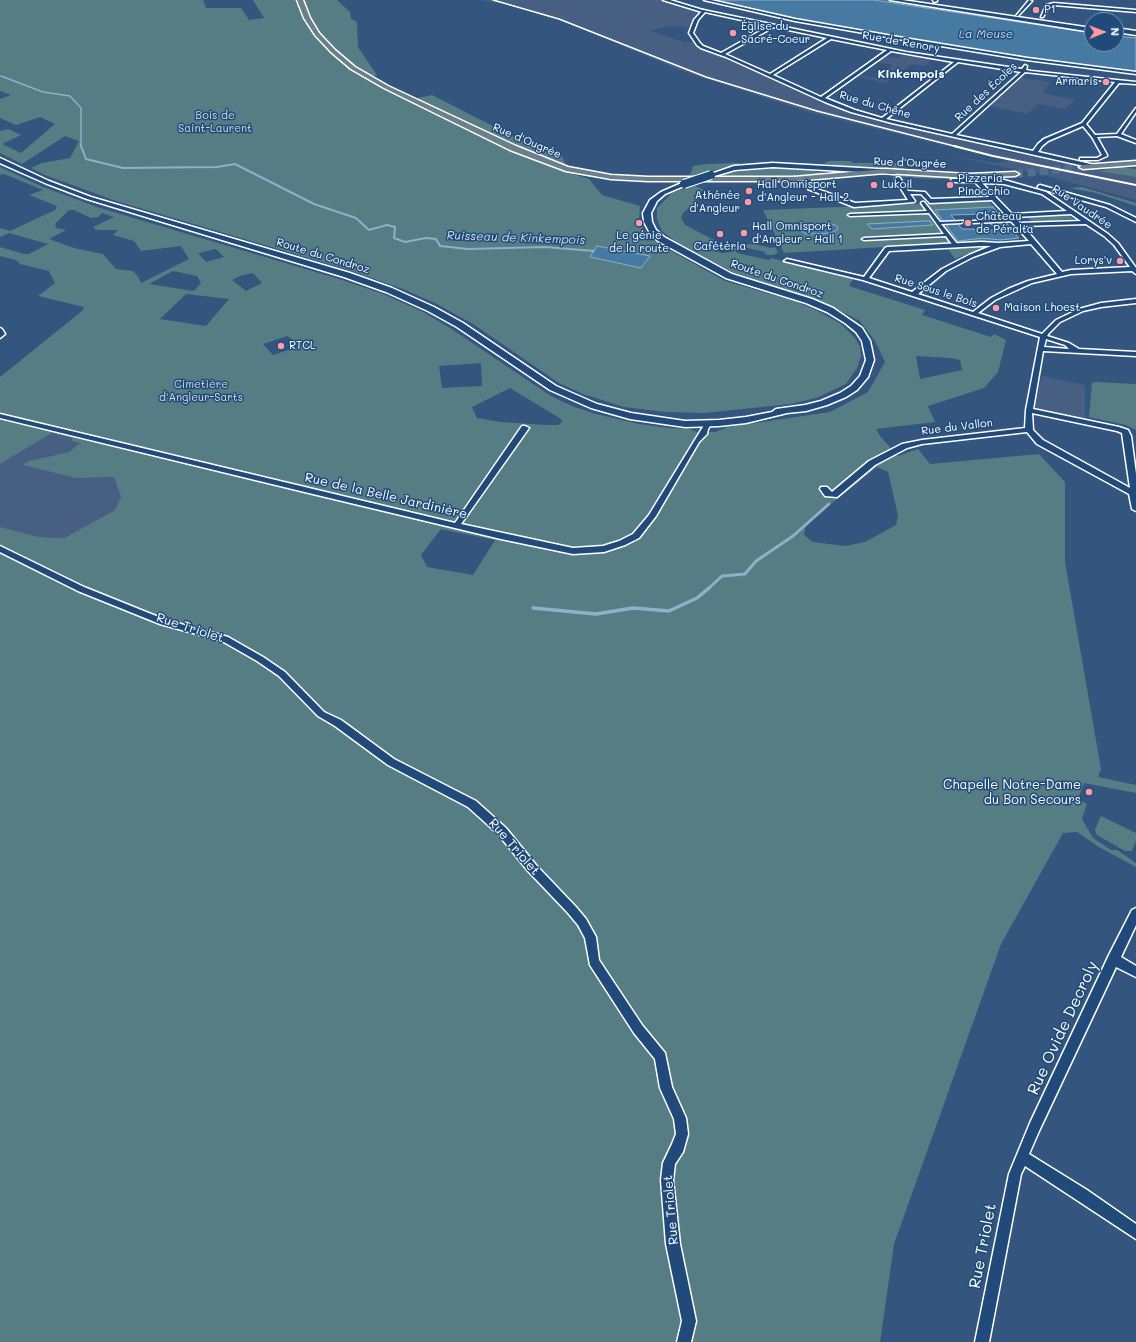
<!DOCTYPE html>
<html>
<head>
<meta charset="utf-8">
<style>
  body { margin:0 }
  #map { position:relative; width:1136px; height:1342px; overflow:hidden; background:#34557e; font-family:Mali,sans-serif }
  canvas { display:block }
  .north { position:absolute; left:1084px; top:12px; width:40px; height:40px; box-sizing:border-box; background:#1f4a7a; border:1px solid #7992af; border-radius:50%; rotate:89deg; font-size:11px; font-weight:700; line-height:16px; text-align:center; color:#fff }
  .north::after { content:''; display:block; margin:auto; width:14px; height:18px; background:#ff9aa2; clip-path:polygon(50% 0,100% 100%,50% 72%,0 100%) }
</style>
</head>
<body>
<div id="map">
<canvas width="1136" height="1342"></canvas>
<div class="north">N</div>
</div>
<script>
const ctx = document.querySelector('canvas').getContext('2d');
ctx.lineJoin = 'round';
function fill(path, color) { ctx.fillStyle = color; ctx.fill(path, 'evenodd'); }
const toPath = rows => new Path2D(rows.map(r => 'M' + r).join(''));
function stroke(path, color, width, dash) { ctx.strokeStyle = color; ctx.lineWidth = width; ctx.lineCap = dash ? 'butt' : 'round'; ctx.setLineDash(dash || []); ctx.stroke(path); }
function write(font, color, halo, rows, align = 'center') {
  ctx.font = font + ' Mali,sans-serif'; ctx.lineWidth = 3; ctx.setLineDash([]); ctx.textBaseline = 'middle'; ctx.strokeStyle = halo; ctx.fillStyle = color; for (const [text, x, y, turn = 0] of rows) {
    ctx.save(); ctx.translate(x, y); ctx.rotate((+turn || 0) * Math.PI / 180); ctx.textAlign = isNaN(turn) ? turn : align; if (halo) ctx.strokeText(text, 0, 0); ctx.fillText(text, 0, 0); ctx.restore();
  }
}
const built = toPath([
  [479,0,662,0,699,11,690,27,668,26,650,31,684,42,692,42,697,47,732,59,809,95,848,111,887,122,925,130,1008,152,1098,169,1098,171,1136,177,1136,200,1047,176,947,155,997,163,1009,161,812,113,682,71,570,24,510,5],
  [904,54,932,59,925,66,912,64,885,83,858,76,860,75,876,78,893,65,878,62,886,56,896,58,901,57],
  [1021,78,1051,82,1042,93,1075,100,1065,109,1038,104,1027,114,990,106],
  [1042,376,1085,385,1085,419,1042,411,1034,407],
  [52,433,73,438,72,441,80,443,69,452,29,461,76,478,114,477,121,497,115,510,64,538,39,537,0,527,0,464]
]);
const green = toPath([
  [0,0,203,0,206,8,241,8,249,20,264,18,253,0,337,0,350,12,351,19,357,22,358,47,377,75,368,78,408,100,432,95,528,144,562,156,565,164,557,169,589,179,602,195,640,206,639,220,644,230,651,238,664,247,725,281,794,301,816,310,841,324,855,338,860,347,861,356,857,368,846,384,816,398,791,404,704,413,665,412,624,407,583,394,559,383,473,324,437,304,403,289,349,270,116,201,45,175,31,168,42,163,70,158,79,141,65,136,22,164,0,153,0,131,9,129,21,135,2,144,21,153,55,124,40,117,16,125,0,118,0,99,11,95,0,91],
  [875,0,888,0,1092,30,1092,32],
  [829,161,850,161,853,163,903,163,904,170,835,166,824,163],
  [739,163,740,164,690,176,693,166,707,164],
  [0,167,43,187,100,208,339,279,383,294,423,312,450,328,551,396,572,406,596,414,639,424,669,428,689,429,697,432,715,432,728,427,830,412,868,392,885,362,875,341,860,321,827,304,732,272,676,242,662,231,657,219,657,208,672,193,694,185,704,190,693,196,699,199,683,213,681,218,685,225,718,242,712,246,713,249,715,251,723,253,736,251,737,253,769,260,771,258,853,279,849,286,925,310,922,315,991,337,994,334,1006,340,998,372,984,388,928,406,935,422,876,429,880,436,898,456,918,449,930,464,1039,454,1065,482,1065,562,1101,769,1098,777,1136,785,1136,793,1084,783,1078,799,1087,804,1082,819,1093,838,1111,850,1117,850,1123,854,1136,863,1136,867,1099,847,1077,832,1063,833,1001,944,894,1244,880,1342,0,1342,0,527,39,537,64,538,115,510,121,497,114,477,76,478,23,465,29,461,69,452,80,443,72,441,72,438,52,433,0,464,0,377,82,311,84,307,38,296,55,283,49,271,20,264,16,260,0,256,0,247,24,254,29,254,48,244,9,233,0,237,0,228,10,231,55,210,57,206,29,195,43,190,4,174,0,175],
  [69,210,74,210,91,218,98,217,102,213,114,217,93,227,96,230,118,230,113,235,134,241,141,251,181,246,189,259,141,283,138,277,133,271,116,269,103,254,74,248,49,239,66,230,56,228,55,224],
  [216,249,224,257,206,262,198,253],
  [173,271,197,276,201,283,194,291,149,284],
  [253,273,262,283,246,291,232,280,240,276],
  [186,294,229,299,206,326,160,319],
  [287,336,292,339,298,347,273,355,263,344],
  [916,356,950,358,960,360,962,370,920,379],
  [481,363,482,386,442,388,439,366],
  [510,388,561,419,562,422,558,425,546,425,501,422,477,418,472,407],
  [877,467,888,472,898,515,896,525,865,542,845,546,813,542,804,535,806,524],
  [441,529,495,540,473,575,427,567,421,555],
  [1121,167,1136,169,1136,177,1097,171],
  [773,168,803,170,835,174,805,176,719,176,734,172],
  [892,174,896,174,980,178,929,179,890,176],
  [1082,187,1136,203,1136,206,1096,193,1070,188],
  [988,201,994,207,935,210,958,241,983,238,1020,239,784,253,763,210],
  [1067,215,1074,219,1033,222,1028,218],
  [721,244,724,244,725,246,755,244,771,248,775,247,778,252,774,255,769,255,764,254,766,252,747,248,743,250,723,251,718,248],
  [984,247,955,259,948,249],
  [1096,382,1136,384,1136,430,1126,425,1089,417,1092,383],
  [1101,816,1136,833,1136,841,1132,851,1125,851,1097,835,1095,830]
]);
const water = toPath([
  [713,0,873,0,1092,33,1092,44,1116,44,1116,36,1136,38,1136,72,985,51,910,39,817,23,713,0],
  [993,207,1019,238,1000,240,983,238,958,241,935,210,993,207],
  [983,214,996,230,981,231,982,232,978,233,974,229,962,229,951,215,983,214],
  [926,221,930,221,933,225,872,229,867,224,926,221],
  [827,223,835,225,838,227,837,230,831,233,807,234,797,229,798,227,804,225,827,223],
  [597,246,650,256,641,268,590,257,597,246]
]);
const streamFar3 = toPath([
  [1,76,43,92,70,96,81,108,81,147]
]);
const streamFar2 = toPath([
  [81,146,86,159,123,168,217,167,235,164,314,204,356,218,369,230,387,225,395,227,394,238,405,242,426,238,436,239,440,246,468,249,545,247,594,251]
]);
const streamFar1 = toPath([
  [708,589,722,576,745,574,756,561,793,536,829,504]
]);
const stream = toPath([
  [533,608,596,614,633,608,669,611,697,598,709,588]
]);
const primaryTunnel = toPath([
  [1015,174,1083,167]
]);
const pedestrian = toPath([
  [922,202,924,202,940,222,963,221,963,222,961,223,941,224,958,245,958,247,954,247,946,236,864,240,862,239,864,238,944,234,929,213,850,216,848,215,850,214,927,211,921,203,922,202],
  [1015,219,1017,219,1017,221,973,223,971,222,973,221,1015,219]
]);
const minor = toPath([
  [704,0,711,0,795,19,904,38,1027,58,1136,72,1136,74,1027,60,904,40,795,21,704,0],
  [933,0,937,0,937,1,934,2,933,0],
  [1029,0,1032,1,1018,16,1016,16,1029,0],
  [1054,3,1136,10,1136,12,1054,5,1049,7,1043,17,1041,17,1046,5,1054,3],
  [703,10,906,52,1022,69,1025,65,1027,66,1026,70,1031,71,1136,82,1136,84,1119,83,1086,124,1095,135,1117,134,1136,108,1136,112,1121,134,1136,140,1136,143,1117,136,1097,137,1107,155,1107,156,1098,160,1080,160,1080,158,1097,158,1102,155,1092,137,1083,126,1048,141,1042,146,1038,152,1095,165,1095,167,1093,168,892,123,851,112,825,102,726,57,701,48,697,45,689,33,694,20,703,10],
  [705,12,769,26,721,53,703,46,700,43,693,33,698,20,705,12],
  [774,27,827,38,770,74,725,54,774,27],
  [831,39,887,50,821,97,773,75,831,39],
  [891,51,954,62,882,118,855,110,825,98,891,51],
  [958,62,1021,72,952,134,886,119,958,62],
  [1025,72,1115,82,1082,123,1044,139,1038,144,1033,151,956,135,1025,72],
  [794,177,799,183,805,183,807,179,811,179,810,184,812,187,855,203,908,200,895,179,898,177,900,178,908,191,925,192,931,199,989,197,975,182,954,182,951,180,952,179,1004,180,1046,192,1108,234,1118,243,1136,268,1136,274,1132,271,1071,274,1032,283,995,300,978,313,1042,334,1056,320,1079,309,1101,303,1136,299,1136,303,1101,307,1083,311,1060,322,1049,333,1047,336,1069,343,1079,349,1136,352,1136,356,1043,351,1033,409,1119,427,1128,430,1131,436,1136,474,1136,511,1132,509,1129,494,1037,444,1027,432,922,444,907,448,875,465,837,497,825,496,820,489,821,487,827,487,832,492,869,461,902,444,922,440,1025,428,1026,410,1040,337,863,280,784,261,787,259,864,277,885,248,887,247,981,242,999,243,1029,241,992,200,930,203,921,194,910,194,915,201,914,202,854,207,808,189,806,186,799,187,793,185,791,179,794,177],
  [982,183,1004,184,1042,194,1067,211,1012,214,982,183],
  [1071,214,1081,221,1020,223,1015,217,1071,214],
  [1086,224,1104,236,1114,245,1130,267,1071,270,1062,272,1023,226,1086,224],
  [1031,244,1057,274,1028,281,1008,289,991,298,973,312,918,294,946,271,973,257,1000,247,1031,244],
  [981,246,991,246,969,255,942,269,912,292,869,278,889,251,981,246],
  [1046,339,1065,345,1069,349,1044,347,1046,339],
  [1032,413,1117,431,1122,433,1130,488,1043,440,1033,430,1032,413],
  [1040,185,1110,205,1136,218,1136,222,1106,207,1038,188,1038,186,1040,185],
  [0,328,2,329,5,334,0,338,0,328],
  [0,414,455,523,522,426,525,426,529,428,461,524,573,548,603,546,619,541,633,534,649,515,706,422,708,421,712,423,708,429,707,434,699,442,656,516,639,538,625,545,604,552,573,554,501,539,313,494,0,418,0,414],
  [0,546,84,587,166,620,228,637,263,657,285,672,324,712,341,720,394,759,476,801,506,828,536,865,576,907,586,919,596,937,599,960,642,1025,665,1053,672,1087,686,1118,688,1134,683,1152,675,1164,673,1180,680,1244,696,1321,691,1342,677,1342,682,1321,666,1244,661,1180,663,1163,672,1144,676,1134,674,1119,660,1088,655,1059,634,1033,590,965,585,938,578,925,568,913,528,871,498,834,468,807,388,765,335,726,318,716,279,676,257,661,222,641,160,624,78,591,0,552,0,546],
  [1136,908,1136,925,1121,957,1136,966,1136,977,1116,967,1039,1131,1029,1154,1087,1190,1136,1224,1136,1239,1025,1166,1021,1174,989,1342,975,1342,1009,1174,1030,1123,1109,955,1132,910,1136,908]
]);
const tertiary = toPath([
  [663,0,670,0,706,11,702,12,663,0]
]);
const secondary = toPath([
  [890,0,902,0,1092,28,1092,32,890,0],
  [1116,28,1136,31,1136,35,1116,32,1116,28],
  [0,158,49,181,91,197,350,273,392,288,434,307,463,323,556,386,597,404,631,413,685,421,719,420,746,417,772,412,776,409,805,405,821,401,840,393,851,386,860,376,866,360,862,341,856,332,845,323,827,312,806,303,726,278,658,241,650,233,644,222,643,213,650,200,661,192,684,182,686,183,686,185,665,194,657,201,651,213,652,222,656,230,664,237,732,274,812,299,833,308,862,328,870,341,874,360,868,377,857,390,846,397,827,405,806,411,787,413,746,423,719,426,685,427,630,419,591,408,550,390,457,327,428,311,386,292,344,277,87,199,45,183,0,163,0,158],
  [773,163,895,170,898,172,895,174,773,167,735,170,711,177,708,175,734,166,773,163]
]);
const primary = toPath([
  [297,0,303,0,310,18,319,33,335,50,355,67,388,86,516,146,568,167,611,175,648,177,794,177,885,169,968,174,1015,172,1019,174,1015,176,968,178,885,173,794,181,648,181,611,179,566,171,510,150,384,88,351,69,331,52,315,35,304,18,297,0],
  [1136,161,1136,165,1083,169,1079,167,1083,165,1136,161]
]);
const railFar1 = toPath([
  [493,0,559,19,706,77,817,111,958,147]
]);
const rail = toPath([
  [954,146,993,156,1136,185]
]);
const secondaryBridge = toPath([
  [684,184,711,175]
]);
const markers = [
  [1036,10,4,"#ff9aa2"],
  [733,33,4,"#ff9aa2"],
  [1106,82,4,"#ff9aa2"],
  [874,185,4,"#ff9aa2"],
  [950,185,4,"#ff9aa2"],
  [749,191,4,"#ff9aa2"],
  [748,202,4,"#ff9aa2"],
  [639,223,4,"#ff9aa2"],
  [968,223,4,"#ff9aa2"],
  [744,233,4,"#ff9aa2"],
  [720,234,4,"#ff9aa2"],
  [1120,261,4,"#ff9aa2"],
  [996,308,4,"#ff9aa2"],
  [281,346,4,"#ff9aa2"],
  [1089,792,4,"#ff9aa2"]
];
const farPoinames = [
  ["P1",1044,10],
  ["Église du",741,27],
  ["Sacré-Coeur",741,40],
  ["Armaris",1098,82,"right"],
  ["Pizzeria",958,179],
  ["Pinocchio",958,192],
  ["Hall Omnisport",757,185],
  ["d'Angleur - Hall 2",757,198],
  ["Lukoil",882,185],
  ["Athénée",740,196,"right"],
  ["d'Angleur",740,209,"right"],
  ["Château",976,217],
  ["de Péralta",976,230],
  ["Hall Omnisport",752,227],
  ["d'Angleur - Hall 1",752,240],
  ["Le génie",639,236,"center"],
  ["de la route",639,249,"center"],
  ["Cafétéria",720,247,"center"],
  ["Lorys'v",1112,261,"right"],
  ["Maison Lhoest",1004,308],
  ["RTCL",289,346]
];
const farStreetnames = [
  ["Rue de Renory",901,42,10],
  ["Rue des Écoles",986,92,-43],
  ["Rue du Chêne",875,105,16],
  ["Rue d'Ougrée",527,141,23],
  ["Rue d'Ougrée",910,163,2],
  ["Rue Vaudrée",1082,207,34],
  ["Route du Condroz",323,256,17],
  ["Route du Condroz",777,279,19],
  ["Rue Sous le Bois",936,291,18],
  ["Rue du Vallon",957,427,-7]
];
const farParknames = [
  ["Bois de",215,116],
  ["Saint-Laurent",215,129],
  ["Cimetière",201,385],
  ["d'Angleur-Sarts",201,398]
];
const farWaternames = [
  ["La Meuse",986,34],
  ["Ruisseau de Kinkempois",516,238,2]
];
const farNeighbourhoodnames = [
  ["Kinkempois",911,74]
];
const streetNames = [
  ["Rue de la Belle Jardinière",386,496,13],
  ["Rue Triolet",190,628,18],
  ["Rue Triolet",514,847,49],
  ["Rue Triolet",671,1210,-95]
];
const poiNames = [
  ["Chapelle Notre-Dame",1081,785],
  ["du Bon Secours",1081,800]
];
const nearStreetnames = [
  ["Rue Ovide Decroly",1063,1028,-65],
  ["Rue Triolet",983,1246,-79]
];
fill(built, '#475f83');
fill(green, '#567d84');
fill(water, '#467aa3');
stroke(water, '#90afc8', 1);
stroke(streamFar3, '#90afc8', 1.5);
stroke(streamFar2, '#90afc8', 2);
stroke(streamFar1, '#90afc8', 3);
stroke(stream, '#90afc8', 3.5);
stroke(primaryTunnel, '#526e91', 8, [8, 4.5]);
stroke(pedestrian, '#fff', 3);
stroke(minor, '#fff', 3);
stroke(tertiary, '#fff', 3);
stroke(secondary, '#fff', 3);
stroke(primary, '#fff', 3);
fill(pedestrian, '#1f4a7a');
fill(minor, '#1f4a7a');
fill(tertiary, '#1f4a7a');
fill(secondary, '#1f4a7a');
fill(primary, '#6b7e8b');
stroke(railFar1, '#fff', 1.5);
stroke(rail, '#fff', 2);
stroke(secondaryBridge, '#fff', 10, []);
stroke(secondaryBridge, '#1f4a7a', 8);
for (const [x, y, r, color] of markers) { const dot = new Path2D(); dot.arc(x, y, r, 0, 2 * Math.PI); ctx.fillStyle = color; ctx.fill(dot); stroke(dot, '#1f4a7a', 1.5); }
write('11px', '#fff', '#1f4a7a', farPoinames, 'left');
write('11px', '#fff', '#1f4a7a', farStreetnames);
write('11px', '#d5dee0', '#1f4a7a', farParknames);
write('italic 12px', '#d1dee8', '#1f4a7a', farWaternames);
write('bold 12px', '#fff', '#1f4a7a', farNeighbourhoodnames);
write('13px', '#fff', '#1f4a7a', streetNames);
write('13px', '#fff', '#1f4a7a', poiNames, 'right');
write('16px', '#fff', '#1f4a7a', nearStreetnames);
</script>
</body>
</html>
